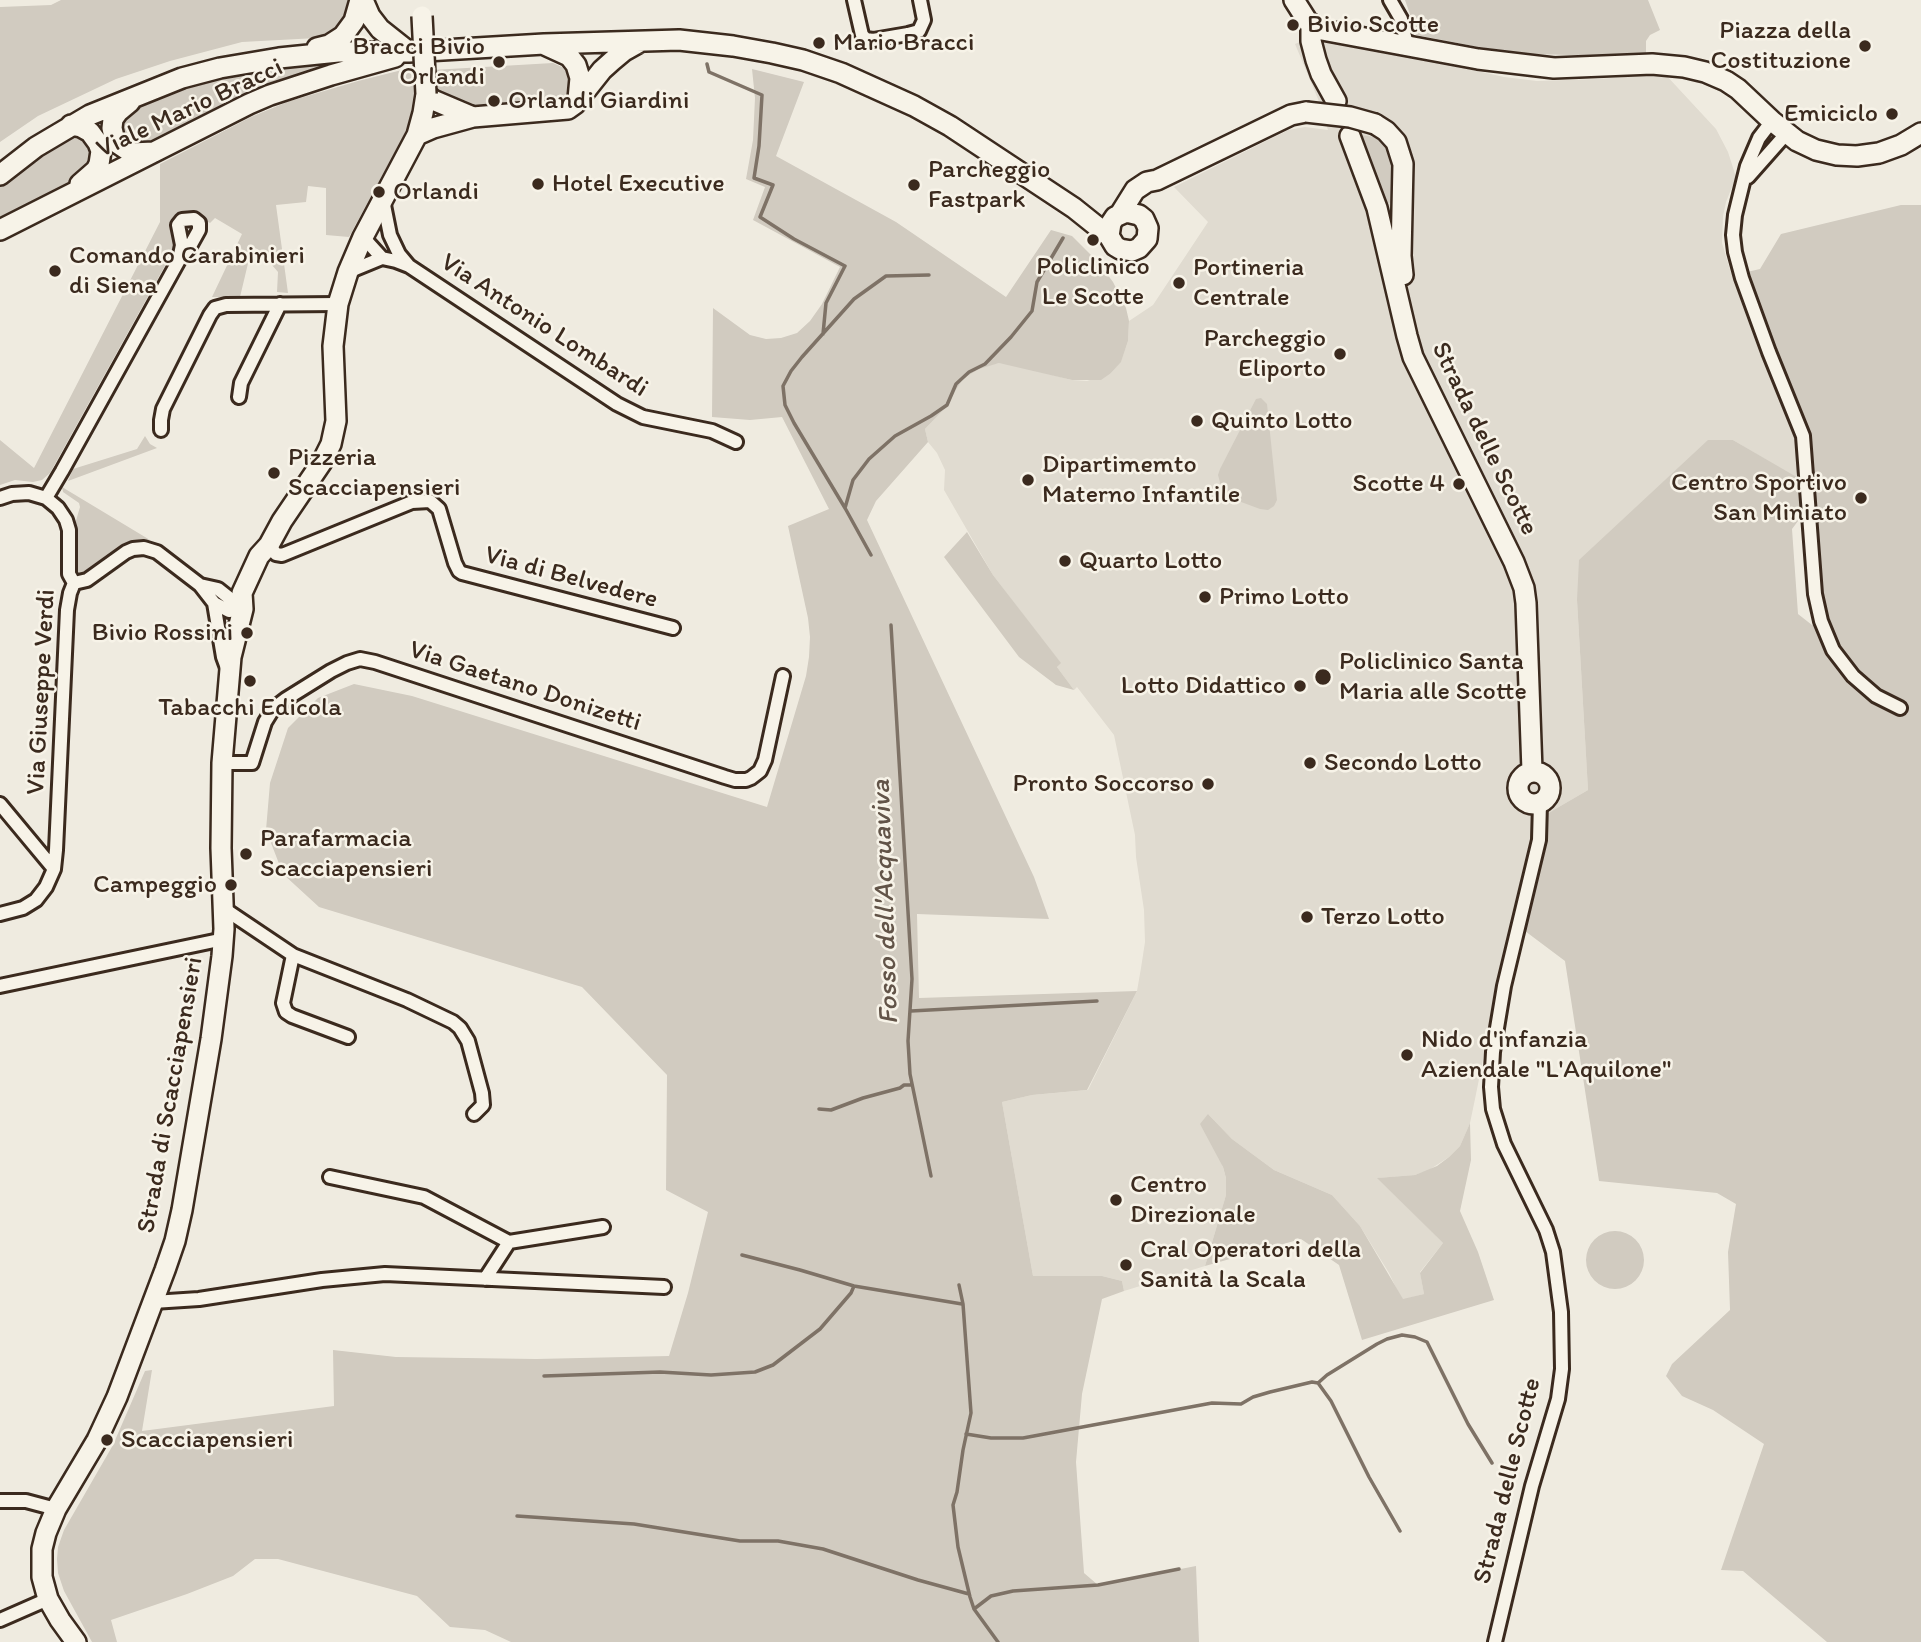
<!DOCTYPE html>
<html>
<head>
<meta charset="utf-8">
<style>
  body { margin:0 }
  canvas { display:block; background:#efebe0 }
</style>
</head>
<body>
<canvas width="1921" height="1642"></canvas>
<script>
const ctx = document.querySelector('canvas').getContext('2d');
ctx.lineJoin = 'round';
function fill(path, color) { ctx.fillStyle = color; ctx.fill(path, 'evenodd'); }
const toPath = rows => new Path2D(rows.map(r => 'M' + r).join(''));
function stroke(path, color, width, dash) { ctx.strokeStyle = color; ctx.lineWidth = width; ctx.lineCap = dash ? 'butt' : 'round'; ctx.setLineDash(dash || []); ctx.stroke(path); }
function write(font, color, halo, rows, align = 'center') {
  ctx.font = font + ' Itim,sans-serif'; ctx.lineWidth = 5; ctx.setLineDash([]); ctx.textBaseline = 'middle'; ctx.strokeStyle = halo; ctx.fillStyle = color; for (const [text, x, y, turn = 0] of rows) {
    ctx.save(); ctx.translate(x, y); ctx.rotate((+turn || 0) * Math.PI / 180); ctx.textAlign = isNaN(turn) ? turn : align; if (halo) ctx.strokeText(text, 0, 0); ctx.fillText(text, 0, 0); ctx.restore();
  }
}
const built = toPath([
  [1317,35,1504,77,1537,81,1598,79,1665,74,1716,129,1728,152,1736,177,1726,202,1723,216,1722,243,1731,273,1734,275,1758,341,1797,437,1799,449,1800,480,1733,440,1577,600,1588,790,1545,815,1514,931,1509,930,1475,1099,1470,1123,1460,1146,1449,1157,1429,1170,1415,1175,1378,1178,1443,1243,1420,1272,1424,1294,1402,1300,1389,1273,1360,1226,1332,1195,1274,1170,1232,1139,1208,1114,1226,1178,1226,1195,1205,1266,1124,1291,1122,1281,1102,1276,1033,1276,1002,1102,1032,1095,1088,1090,1137,991,1141,968,1145,942,1144,910,1136,857,1135,835,1114,735,1077,687,1074,690,1057,667,1060,663,993,575,944,490,945,470,937,453,928,442,925,429,948,405,956,390,963,379,979,369,989,365,999,363,1009,364,1072,380,1087,381,1111,373,1121,361,1128,341,1129,321,1153,305,1208,222,1174,187,1288,130,1305,127,1328,130,1318,99,1295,44]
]);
const green = toPath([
  [61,0,349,0,344,15,336,28,317,38,242,42,170,61,116,79,38,116,0,142,0,7,51,5],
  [1405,0,1648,0,1660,30,1650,35,1646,41,1646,54,1570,55,1532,54,1478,47,1416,35,1412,20],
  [361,56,149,148,124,143,119,120,137,104,207,80,278,63],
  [553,63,562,67,571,78,570,96,565,102,469,109,433,94,432,70],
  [414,67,414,92,410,119,403,137,349,237,326,235,326,188,308,186,306,202,276,205,288,293,277,292,278,272,259,250,255,248,250,255,240,297,212,297,242,234,215,218,210,223,191,213,182,214,174,218,172,230,177,244,50,473,42,480,33,482,15,480,0,485,0,440,34,468,160,222,160,164,251,117,287,102,358,81],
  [752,69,804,82,776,156,896,222,1006,297,1051,230,1072,236,1098,262,1113,282,1126,308,1129,321,1128,341,1121,362,1111,373,1101,380,1072,380,999,363,979,369,963,379,956,390,948,405,925,429,928,442,876,501,867,520,1034,877,1049,919,917,914,919,998,1137,991,1087,1090,1032,1095,1002,1102,1033,1276,1102,1276,1122,1281,1124,1291,1102,1299,1082,1394,1076,1462,1084,1573,1098,1585,1196,1566,1199,1642,511,1642,485,1630,450,1627,417,1596,278,1559,255,1559,233,1576,187,1594,111,1620,117,1642,92,1642,64,1591,58,1573,57,1559,58,1547,64,1530,113,1445,145,1371,152,1370,142,1431,334,1406,333,1350,396,1357,536,1359,669,1356,688,1293,708,1212,666,1190,667,1075,582,987,319,907,283,874,266,830,270,783,288,728,318,698,354,684,412,696,767,807,806,676,809,657,810,637,808,618,788,526,829,509,782,417,750,420,712,417,713,308,750,335,766,339,781,338,797,333,810,321,822,304,840,267,753,220,765,187,746,179,753,140,755,98],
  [66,134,82,135,96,155,80,178,0,217,0,181],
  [1360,135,1375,137,1388,146,1395,162,1396,201,1385,204],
  [1901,205,1921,205,1921,1642,1827,1642,1743,1571,1721,1570,1764,1444,1713,1410,1682,1396,1666,1376,1672,1364,1730,1310,1728,1252,1736,1204,1717,1193,1599,1181,1565,961,1525,931,1544,842,1545,815,1588,790,1577,600,1579,560,1708,440,1733,440,1800,479,1799,449,1797,437,1758,341,1734,275,1760,269,1781,234],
  [1801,517,1813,625,1812,625,1798,614,1792,529],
  [1261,398,1267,404,1277,500,1274,506,1268,510,1260,509,1233,499,1225,494,1221,486,1218,475,1220,469,1256,399],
  [145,436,150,444,157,448,68,481,73,469,137,449],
  [62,487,150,540,142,539,128,543,86,573,82,574,78,573,75,566,75,524,80,507,79,503,63,492],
  [967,532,993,575,1061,663,1057,667,1074,690,1056,685,1019,657,944,557],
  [1208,1114,1232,1139,1274,1170,1332,1195,1360,1226,1403,1299,1424,1294,1420,1273,1443,1243,1377,1178,1415,1175,1437,1166,1449,1157,1460,1146,1470,1123,1471,1160,1460,1211,1478,1252,1494,1300,1362,1340,1339,1265,1301,1239,1205,1266,1226,1195,1226,1178,1223,1167,1200,1124],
  '1586 1260a29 29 0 1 1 58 0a29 29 0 1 1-58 0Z'
]);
const stream = toPath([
  [707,64,709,72,762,95,759,146,754,178,773,185,760,217,794,239,845,266,826,303,823,334],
  [845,508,853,480,869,459,895,436,931,416,947,405,956,384,969,372,985,364,1011,337,1032,311,1037,282,1063,238],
  [871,555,845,508,794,423,785,405,783,386,791,371,802,357,854,299,886,276,929,275],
  [891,625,912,979,908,1041,910,1074,931,1176],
  [911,1011,1097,1001],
  [819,1109,831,1110,863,1098,900,1088,904,1085,912,1085],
  [742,1255,800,1270,854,1286,962,1304],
  [959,1285,963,1304,971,1413,963,1450,957,1492,953,1505,958,1547,970,1597,974,1609,998,1642],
  [544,1376,660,1372,711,1375,755,1372,773,1365,820,1329,851,1293,854,1286],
  [1318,1383,1331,1401,1369,1477,1400,1531],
  [966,1434,991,1438,1023,1438,1212,1403,1241,1404,1253,1397,1270,1392,1312,1382,1318,1383,1327,1375,1377,1344,1387,1339,1402,1335,1415,1337,1427,1342,1468,1424,1492,1463],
  [517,1516,634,1524,740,1541,778,1541,823,1549,918,1580,969,1594],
  [974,1609,991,1596,1013,1591,1098,1585,1179,1569]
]);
const street = toPath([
  [854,0,862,35,866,39,873,40,908,34,919,31,924,20,920,0],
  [1390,0,1401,19,1407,45],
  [1772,121,1759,138,1747,166,1735,215,1733,235,1735,252,1742,278,1769,352,1803,436,1815,594,1821,621,1833,650,1853,676,1876,696,1900,708],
  [1748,177,1786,134],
  [383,200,390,235,399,254,409,266],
  [363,237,382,258],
  [348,272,382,258,396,261,409,266,617,404,643,417,712,431,736,442],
  [239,397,241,383,280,304],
  [161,430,161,420,163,409,210,315,215,308,226,305,338,304],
  [0,498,12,494,29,493,46,498,58,508,66,520,69,530,69,574,74,583],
  [46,498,62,471,179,260,189,248,199,230,199,223,194,219,182,220,178,225,182,245,179,260],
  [269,545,276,554,282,555,412,502,430,501,439,509,455,563,459,571,462,573,673,628],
  [74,583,87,580,126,552,133,549,144,548,157,552,200,585,214,603,229,611,243,609],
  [200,585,218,589,243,609],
  [214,603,223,657,227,668],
  [222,763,252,763,265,722,273,709,286,699,331,671,347,663,360,659,375,662,725,777,735,780,746,780,751,778,760,771,765,760,783,676],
  [0,804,54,869],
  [223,908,293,955,407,1000,453,1022,460,1028,468,1041,482,1093,483,1105,474,1114],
  [0,914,23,908,36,900,46,887,54,869,56,850,67,610,70,593,74,583],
  [293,955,283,1003,286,1012,292,1016,348,1037],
  [0,986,224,939],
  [330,1177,424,1197,509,1242,603,1227],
  [485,1279,509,1242],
  [153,1302,199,1299,322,1280,385,1274,664,1287],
  [0,1501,26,1501,56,1509],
  [0,1620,48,1599],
  [1495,1642,1532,1486,1558,1399,1562,1369,1561,1312,1553,1252,1546,1230,1504,1144,1493,1109,1491,1087,1493,1052,1504,986,1539,840,1540,803]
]);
const secondary = toPath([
  [363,0,370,16,380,29,409,52],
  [1294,0,1308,22,1322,30,1478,59,1554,68,1652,64,1684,67,1705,72,1726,81,1738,89,1772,121,1797,141,1816,150,1837,155,1857,156,1879,153,1901,145,1921,133],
  [1311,24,1311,41,1316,60,1321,74,1336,101],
  [545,45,569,56,576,65,580,78,578,99],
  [317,48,329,45,343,36,354,21,360,0],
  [130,102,118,112,113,119,112,128,114,137,117,143,132,153,154,152],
  [1375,124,1386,131,1396,142,1403,164,1401,256,1403,275],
  [71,125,81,127,90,132,98,143,101,151,99,164,96,170,80,184],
  [417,135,433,128,473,117,568,109,575,104,602,70,612,61,624,51,640,42],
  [1350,136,1377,208,1407,336,1413,357,1514,562,1524,588,1526,603,1532,771],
  [0,175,36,147,90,115,182,78,220,68,279,58,338,52,409,52,544,44,679,40,733,46,772,53,803,60,841,73,914,106,950,126,1074,208,1109,236,1115,246,1120,249,1132,251,1139,248,1147,239,1148,228,1144,219,1139,215,1126,212,1115,217,1111,223,1109,236],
  [1120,214,1135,190,1147,182,1157,180,1291,115,1306,112],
  [0,230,249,104,270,95,331,75,395,57],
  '1518 788a16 16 0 1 1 32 0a16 16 0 1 1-32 0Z',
  [76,1642,60,1620,48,1599,42,1577,42,1549,46,1533,56,1509,97,1440,117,1397,165,1270,175,1241,182,1210,211,1039,222,956,224,929,221,848,222,763,231,657,243,609,242,593,259,556,269,545,282,521,322,462,331,444,336,421,333,346,338,304,348,272,363,237,417,135,423,113,426,94,433,100,473,117]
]);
const secondaryBridge = toPath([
  [422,16,426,94],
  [1306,112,1350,117,1375,124]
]);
const markers = [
  [1293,25,7,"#3b2a1e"],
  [819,43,7,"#3b2a1e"],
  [1865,46,7,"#3b2a1e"],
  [499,62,7,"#3b2a1e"],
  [494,101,7,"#3b2a1e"],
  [1892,114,7,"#3b2a1e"],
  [538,184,7,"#3b2a1e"],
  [914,185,7,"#3b2a1e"],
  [379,192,7,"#3b2a1e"],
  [1093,240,7,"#3b2a1e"],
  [55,271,7,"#3b2a1e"],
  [1179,283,7,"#3b2a1e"],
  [1340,354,7,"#3b2a1e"],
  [1197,421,7,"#3b2a1e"],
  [274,473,7,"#3b2a1e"],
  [1028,480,7,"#3b2a1e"],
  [1459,484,7,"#3b2a1e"],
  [1861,498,7,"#3b2a1e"],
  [1065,561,7,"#3b2a1e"],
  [1205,597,7,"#3b2a1e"],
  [247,633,7,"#3b2a1e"],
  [1323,677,9,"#3b2a1e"],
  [250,681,7,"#3b2a1e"],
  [1300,686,7,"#3b2a1e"],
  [1310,763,7,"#3b2a1e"],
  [1208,784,7,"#3b2a1e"],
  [246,854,7,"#3b2a1e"],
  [231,885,7,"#3b2a1e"],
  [1307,917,7,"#3b2a1e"],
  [1407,1055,7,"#3b2a1e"],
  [1116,1200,7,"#3b2a1e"],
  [1126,1265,7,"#3b2a1e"],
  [107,1440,7,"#3b2a1e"]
];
const poiNames = [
  ["Bivio Scotte",1307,25],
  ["Piazza della",1851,31,"right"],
  ["Costituzione",1851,61,"right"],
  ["Mario Bracci",833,43],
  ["Bracci Bivio",485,47,"right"],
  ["Orlandi",485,77,"right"],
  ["Orlandi Giardini",508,101],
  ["Emiciclo",1878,114,"right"],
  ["Parcheggio",928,170],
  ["Fastpark",928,200],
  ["Hotel Executive",552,184],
  ["Orlandi",393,192],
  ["Comando Carabinieri",69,256],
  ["di Siena",69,286],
  ["Policlinico",1093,267,"center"],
  ["Le Scotte",1093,297,"center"],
  ["Portineria",1193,268],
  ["Centrale",1193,298],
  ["Parcheggio",1326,339,"right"],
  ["Eliporto",1326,369,"right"],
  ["Quinto Lotto",1211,421],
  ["Pizzeria",288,458],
  ["Scacciapensieri",288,488],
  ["Dipartimemto",1042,465],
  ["Materno Infantile",1042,495],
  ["Centro Sportivo",1847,483,"right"],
  ["San Miniato",1847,513,"right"],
  ["Scotte 4",1445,484,"right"],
  ["Quarto Lotto",1079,561],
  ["Primo Lotto",1219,597],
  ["Bivio Rossini",233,633,"right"],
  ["Policlinico Santa",1339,662],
  ["Maria alle Scotte",1339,692],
  ["Lotto Didattico",1286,686,"right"],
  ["Tabacchi Edicola",250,708,"center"],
  ["Secondo Lotto",1324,763],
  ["Pronto Soccorso",1194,784,"right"],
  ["Parafarmacia",260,839],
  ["Scacciapensieri",260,869],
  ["Campeggio",217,885,"right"],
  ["Terzo Lotto",1321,917],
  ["Nido d'infanzia",1421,1040],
  ["Aziendale \"L'Aquilone\"",1421,1070],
  ["Centro",1130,1185],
  ["Direzionale",1130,1215],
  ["Cral Operatori della",1140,1250],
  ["Sanità la Scala",1140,1280],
  ["Scacciapensieri",121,1440]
];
const streetNames = [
  ["Viale Mario Bracci",190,109,-25],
  ["Via Antonio Lombardi",544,326,33],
  ["Strada delle Scotte",1484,439,64],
  ["Via di Belvedere",571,578,15],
  ["Via Gaetano Donizetti",525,687,18],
  ["Via Giuseppe Verdi",42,692,-87],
  ["Strada di Scacciapensieri",171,1095,-80],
  ["Strada delle Scotte",1508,1481,-76]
];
const waterNames = [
  ["Fosso dell'Acquaviva",886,902,-92]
];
fill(built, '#e0dbd0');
fill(green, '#d1cbc0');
stroke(stream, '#7e7266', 3.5);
stroke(street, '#3b2a1e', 18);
stroke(secondary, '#3b2a1e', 24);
stroke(street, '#f7f3e8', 12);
stroke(secondary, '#f7f3e8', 19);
stroke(secondaryBridge, '#3b2a1e', 24, []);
stroke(secondaryBridge, '#f7f3e8', 19);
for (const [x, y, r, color] of markers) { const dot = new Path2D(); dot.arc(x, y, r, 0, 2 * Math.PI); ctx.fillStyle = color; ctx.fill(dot); stroke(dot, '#f7f3e8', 2.5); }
write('26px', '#3b2a1e', '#f7f3e8', poiNames, 'left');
write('26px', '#3b2a1e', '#f7f3e8', streetNames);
write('italic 28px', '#625448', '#f7f3e8', waterNames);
</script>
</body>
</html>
